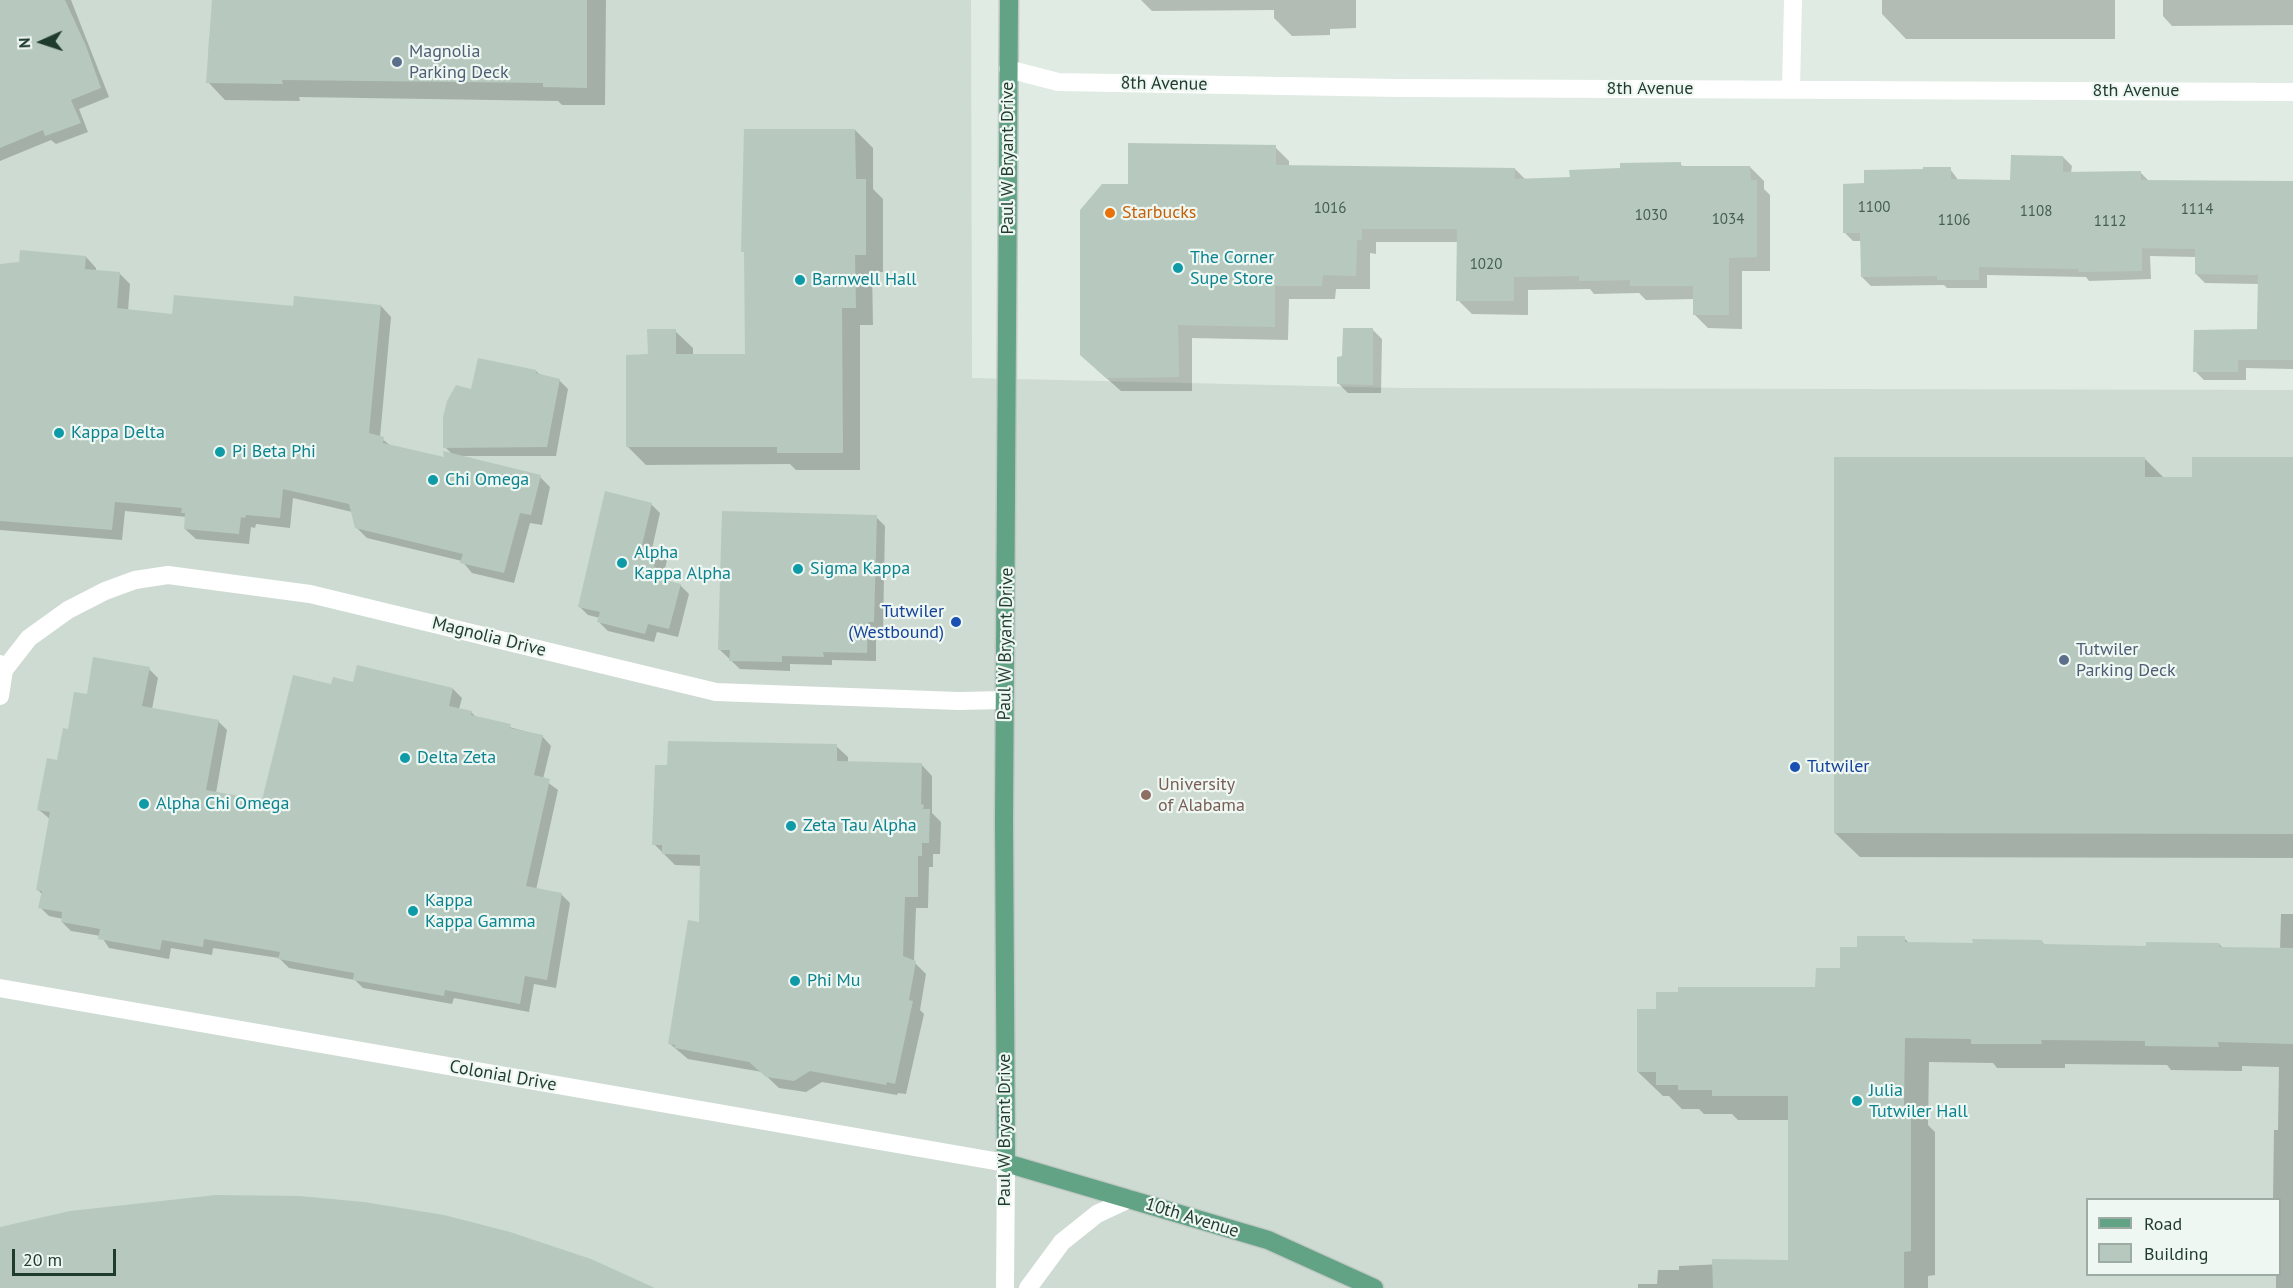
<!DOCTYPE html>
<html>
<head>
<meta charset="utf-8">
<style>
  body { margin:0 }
  #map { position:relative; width:2293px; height:1288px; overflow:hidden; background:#dfebe3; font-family:"PT Sans",sans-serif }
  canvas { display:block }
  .legend { position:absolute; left:2086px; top:1198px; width:195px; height:78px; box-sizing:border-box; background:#eff7f2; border:2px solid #9caca4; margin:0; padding:8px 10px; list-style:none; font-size:18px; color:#1f3b2e }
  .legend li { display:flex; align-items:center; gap:12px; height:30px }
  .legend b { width:30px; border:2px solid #9caca4 }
  .north { position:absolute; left:12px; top:12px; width:60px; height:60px; -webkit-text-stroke:4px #eff7f2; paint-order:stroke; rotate:267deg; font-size:16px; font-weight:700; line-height:24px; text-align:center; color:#1f3b2e }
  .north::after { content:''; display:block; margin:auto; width:21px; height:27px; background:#1f3b2e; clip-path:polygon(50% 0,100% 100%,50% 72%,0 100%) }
  .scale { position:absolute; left:12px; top:1249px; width:104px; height:27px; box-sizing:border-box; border:3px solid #1f3b2e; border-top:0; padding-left:8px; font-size:18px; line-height:21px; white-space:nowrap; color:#1f3b2e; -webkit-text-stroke:4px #eff7f2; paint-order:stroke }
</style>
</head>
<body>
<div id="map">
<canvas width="2293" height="1288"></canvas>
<ul class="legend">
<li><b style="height:8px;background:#62a285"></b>Road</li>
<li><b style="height:16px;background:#b7c9be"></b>Building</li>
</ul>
<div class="north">N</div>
<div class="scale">20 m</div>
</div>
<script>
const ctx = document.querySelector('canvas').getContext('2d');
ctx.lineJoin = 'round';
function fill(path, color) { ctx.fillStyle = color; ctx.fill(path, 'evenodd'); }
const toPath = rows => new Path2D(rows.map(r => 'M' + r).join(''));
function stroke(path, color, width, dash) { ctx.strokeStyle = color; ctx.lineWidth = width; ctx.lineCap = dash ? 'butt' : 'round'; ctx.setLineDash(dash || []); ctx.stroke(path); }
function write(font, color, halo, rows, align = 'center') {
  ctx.font = font + ' "PT Sans",sans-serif'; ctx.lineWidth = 4.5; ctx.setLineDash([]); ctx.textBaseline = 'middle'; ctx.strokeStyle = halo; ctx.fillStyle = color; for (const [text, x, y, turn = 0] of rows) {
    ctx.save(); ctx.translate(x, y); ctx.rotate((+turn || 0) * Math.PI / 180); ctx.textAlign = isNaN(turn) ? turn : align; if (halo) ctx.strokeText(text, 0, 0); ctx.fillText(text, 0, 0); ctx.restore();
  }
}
const built = toPath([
  [0,0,971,0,972,378,1401,388,2293,390,2293,1288,0,1288],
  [2088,1200,2280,1200,2280,1274,2088,1274]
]);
const shadow = toPath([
  [0,0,71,0,109,97,79,109,88,132,56,144,51,140,0,161],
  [213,0,606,0,605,105,562,105,558,101,299,97,300,101,225,100,208,82,209,38,213,38],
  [1141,0,1356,0,1356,28,1330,29,1330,35,1292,36,1274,18,1274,10,1152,11],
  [1882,0,2115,0,2115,39,1906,39,1882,14],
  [2163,0,2293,0,2293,25,2172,26,2163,16],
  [855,130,873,148,873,189,883,199,883,272,872,272,873,325,860,325,860,470,796,470,790,464,646,465,628,447,649,356,675,331,693,348,693,356,746,356,745,254,743,251],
  [1275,147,1289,161,1289,167,1515,169,1526,180,1571,179,1680,164,1684,167,1750,167,1764,181,1764,189,1770,195,1770,271,1742,271,1742,329,1708,328,1694,314,1695,299,1646,300,1639,293,1594,294,1590,289,1528,290,1528,315,1472,314,1458,300,1458,242,1376,242,1376,254,1370,253,1370,289,1336,289,1335,299,1289,299,1288,340,1192,338,1192,391,1121,391,1096,369,1129,186],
  [2063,157,2072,166,2071,173,2140,172,2149,181,2293,183,2293,369,2246,368,2246,380,2204,380,2195,371,2259,331,2259,284,2205,283,2196,274,2197,257,2150,256,2151,279,2089,281,2086,277,1987,275,1987,288,1947,288,1944,285,1871,286,1862,277,1862,241,1853,241,1844,232,1866,185,1950,169,1959,181,2012,181],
  [86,257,96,268,96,272,119,273,130,284,128,311,173,316,294,308,381,306,391,317,380,437,392,447,445,459,453,455,445,447,472,391,536,371,540,375,559,380,568,389,556,456,461,456,540,477,550,487,542,525,530,523,514,583,472,573,462,561,367,538,356,527,352,512,293,498,290,528,256,524,255,528,251,527,249,544,196,539,185,529,187,517,125,511,122,540,0,530,0,265],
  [1373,330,1382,339,1381,393,1348,393,1339,384,1343,358],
  [2144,458,2164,478,2193,478,2293,459,2293,858,1860,857,1835,833],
  [651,504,660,513,652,549,658,551,667,560,662,581,680,585,689,594,678,637,657,632,654,642,608,631,599,622,600,618,588,615,579,606],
  [876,517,885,526,883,630,876,630,876,661,832,660,832,665,790,664,790,671,740,669,719,649],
  [149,669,158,678,152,709,218,721,227,730,216,793,263,802,332,685,354,684,453,689,462,698,459,709,471,712,477,718,542,736,551,746,543,779,558,790,536,890,561,894,570,903,556,988,534,984,529,1012,454,998,452,1004,363,988,355,980,289,968,279,958,213,948,212,955,171,948,169,959,109,948,101,936,71,931,62,922,63,919,49,916,40,907,42,894,37,889,50,819,39,810,69,731,88,696],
  [836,746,848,757,848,763,921,764,932,776,932,813,941,822,940,854,933,854,933,867,929,867,928,908,916,908,914,962,926,974,920,1010,924,1014,906,1094,898,1093,897,1095,822,1082,806,1092,779,1088,762,1072,688,1059,669,1043,700,923,702,866,675,865,654,844],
  [2281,914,2293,914,2293,1288,2276,1288,2276,1274,2280,1274,2280,1200,2273,1200,2274,1130,2278,1130,2279,1067,2242,1066,2242,1071,2171,1070,2167,1065,2065,1064,2065,1068,1997,1068,1993,1063,1929,1062,1928,1125,1935,1132,1935,1275,1928,1276,1928,1288,1638,1288,1638,1284,1657,1284,1658,1270,1679,1270,1679,1266,1789,1261,1790,1120,1738,1120,1732,1114,1704,1114,1699,1109,1682,1109,1669,1096,1663,1096,1638,1072,1657,1010,1817,988,1841,970,1858,948,1904,938,1910,944,2042,942,2046,946,2148,947,2219,944,2223,948,2280,949]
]);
const building = toPath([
  [0,0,65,0,86,46,101,88,71,100,81,123,45,136,43,130,0,148],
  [212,0,587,0,587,88,543,87,543,83,282,80,283,84,206,83],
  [744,129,855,129,856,179,866,179,866,255,855,255,856,308,842,308,843,453,777,453,777,447,626,447,626,355,648,354,647,329,676,329,676,354,745,354,744,252,741,252],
  [1128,143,1276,145,1276,165,1515,168,1515,179,1570,177,1569,170,1620,168,1620,163,1681,162,1681,166,1750,166,1751,180,1757,180,1757,257,1729,258,1729,315,1693,315,1693,286,1630,286,1630,280,1579,281,1579,276,1514,277,1514,301,1456,301,1457,229,1362,229,1362,240,1357,240,1356,276,1323,275,1322,286,1275,286,1275,327,1178,325,1179,377,1106,378,1080,355,1080,210,1102,184,1128,184],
  [2011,155,2063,156,2063,172,2141,171,2141,180,2293,181,2293,360,2238,360,2238,372,2193,372,2194,330,2257,329,2258,275,2195,274,2195,249,2142,248,2142,271,2079,272,2078,269,1979,267,1979,280,1937,280,1937,276,1861,277,1860,233,1843,233,1843,184,1864,183,1864,170,1923,169,1923,167,1951,167,1951,179,2010,180],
  [20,250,86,256,85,269,120,272,117,308,172,314,174,295,293,306,294,296,381,305,369,433,384,437,383,443,444,457,443,451,541,475,531,515,520,513,504,573,460,563,463,554,355,528,349,504,283,489,280,518,246,515,245,518,241,517,239,534,184,529,185,513,181,513,182,508,115,502,112,530,0,521,0,264,19,262],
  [1343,328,1373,328,1373,385,1337,384,1337,357,1342,356],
  [478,358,536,370,536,373,560,379,547,447,443,448,443,417,447,401,456,385,471,389],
  [1834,457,2145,457,2145,477,2192,477,2192,457,2293,457,2293,834,1834,833],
  [605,491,652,503,642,545,658,549,652,577,681,584,669,629,648,624,645,634,597,622,600,612,578,607],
  [722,511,877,515,874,622,868,622,867,653,823,652,824,657,782,656,782,662,729,661,730,650,718,650],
  [93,657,150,667,142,706,219,720,206,790,262,800,293,675,331,684,333,677,353,682,357,665,453,688,449,706,472,711,471,715,511,724,510,728,543,735,534,775,550,779,526,886,562,893,547,980,525,976,520,1004,445,990,444,996,353,980,354,973,278,959,280,952,204,939,203,947,162,940,160,950,98,939,100,929,61,922,62,912,38,908,42,891,36,890,50,812,37,810,47,758,57,760,63,728,68,729,74,692,87,694],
  [668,741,837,744,837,761,922,763,921,804,924,805,923,809,930,809,929,843,922,843,922,856,918,856,918,897,905,897,903,956,916,961,909,1000,913,1001,895,1084,887,1082,886,1085,810,1071,794,1081,766,1077,749,1062,675,1048,675,1045,668,1044,688,920,699,922,700,855,662,854,662,845,652,845,655,765,667,765],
  [1857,936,1905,936,1905,942,1973,943,1972,939,2042,940,2043,944,2094,945,2146,946,2146,942,2219,943,2220,947,2293,948,2293,1044,2218,1042,2219,1047,2145,1046,2145,1041,2041,1040,2042,1044,1971,1044,1971,1039,1905,1038,1904,1106,1911,1106,1911,1251,1904,1252,1904,1288,1713,1288,1712,1259,1788,1260,1788,1096,1712,1096,1712,1090,1678,1090,1678,1085,1656,1085,1656,1072,1637,1072,1637,1009,1656,1009,1656,992,1678,992,1678,987,1815,987,1816,968,1840,968,1840,947,1857,947],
  [216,1195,299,1196,364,1202,444,1215,510,1232,591,1259,655,1288,0,1288,0,1227,70,1211]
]);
const minor = toPath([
  [1008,69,1058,82,1398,88,2293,92],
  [1791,89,1793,0],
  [0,664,4,670,0,696],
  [4,670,29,638,68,610,105,591,135,580,168,575,310,594,716,692,958,701,1005,700],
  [0,988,1006,1163,1005,1288],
  [1028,1288,1062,1242,1097,1214,1129,1199]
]);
const major = toPath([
  [1009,0,1004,821,1006,1163,1268,1240,1374,1288]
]);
const markers = [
  [397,62,6,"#5c6f8a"],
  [1110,213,6,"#e8710a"],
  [1178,268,6,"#0f9aa8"],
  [800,280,6,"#0f9aa8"],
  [59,433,6,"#0f9aa8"],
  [220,452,6,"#0f9aa8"],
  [433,480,6,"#0f9aa8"],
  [622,563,6,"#0f9aa8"],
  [798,569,6,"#0f9aa8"],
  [956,622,6,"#1a4fb4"],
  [2064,660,6,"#5c6f8a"],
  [405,758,6,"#0f9aa8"],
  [1795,767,6,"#1a4fb4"],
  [1146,795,6,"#8d6e63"],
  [144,804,6,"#0f9aa8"],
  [791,826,6,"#0f9aa8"],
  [413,911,6,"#0f9aa8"],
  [795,981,6,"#0f9aa8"],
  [1857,1101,6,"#0f9aa8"]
];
const numberNames = [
  ["1100",1874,208],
  ["1016",1330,209],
  ["1114",2197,210],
  ["1108",2036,212],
  ["1030",1651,216],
  ["1034",1728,220],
  ["1106",1954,221],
  ["1112",2110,222],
  ["1020",1486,265]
];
const serviceNames = [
  ["Magnolia",409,52],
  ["Parking Deck",409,73],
  ["Tutwiler",2076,650],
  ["Parking Deck",2076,671]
];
const streetNames = [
  ["8th Avenue",1164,84,1],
  ["8th Avenue",1650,89],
  ["8th Avenue",2136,91],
  ["Paul W Bryant Drive",1008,158,-90],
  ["Magnolia Drive",489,637,14],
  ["Paul W Bryant Drive",1006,644,-89],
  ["Colonial Drive",503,1076,10],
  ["Paul W Bryant Drive",1005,1130,-90],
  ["10th Avenue",1192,1218,17]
];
const foodNames = [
  ["Starbucks",1122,213]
];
const cultureNames = [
  ["The Corner",1190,258],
  ["Supe Store",1190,279],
  ["Barnwell Hall",812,280],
  ["Kappa Delta",71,433],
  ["Pi Beta Phi",232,452],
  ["Chi Omega",445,480],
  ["Alpha",634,553],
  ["Kappa Alpha",634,574],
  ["Sigma Kappa",810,569],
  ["Delta Zeta",417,758],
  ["Alpha Chi Omega",156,804],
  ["Zeta Tau Alpha",803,826],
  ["Kappa",425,901],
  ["Kappa Gamma",425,922],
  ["Phi Mu",807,981],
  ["Julia",1869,1091],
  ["Tutwiler Hall",1869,1112]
];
const transitNames = [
  ["Tutwiler",944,612],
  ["(Westbound)",944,633],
  ["Tutwiler",1807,767,"left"]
];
const educationNames = [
  ["University",1158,785],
  ["of Alabama",1158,806]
];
fill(built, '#cddbd2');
fill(shadow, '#0003');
fill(building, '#b7c9be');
stroke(major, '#c0c8c4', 21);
stroke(minor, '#fff', 18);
stroke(major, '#62a285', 18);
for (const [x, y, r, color] of markers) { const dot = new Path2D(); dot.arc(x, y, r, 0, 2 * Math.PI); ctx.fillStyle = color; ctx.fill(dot); stroke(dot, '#eff7f2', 2); }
write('15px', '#455e52', null, numberNames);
write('18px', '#4e5e75', '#eff7f2', serviceNames, 'left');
write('18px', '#1f3b2e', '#eff7f2', streetNames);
write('18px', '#c56008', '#eff7f2', foodNames, 'left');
write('18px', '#0d838f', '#eff7f2', cultureNames, 'left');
write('18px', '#164399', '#eff7f2', transitNames, 'right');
write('18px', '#785e54', '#eff7f2', educationNames, 'left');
</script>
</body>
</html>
